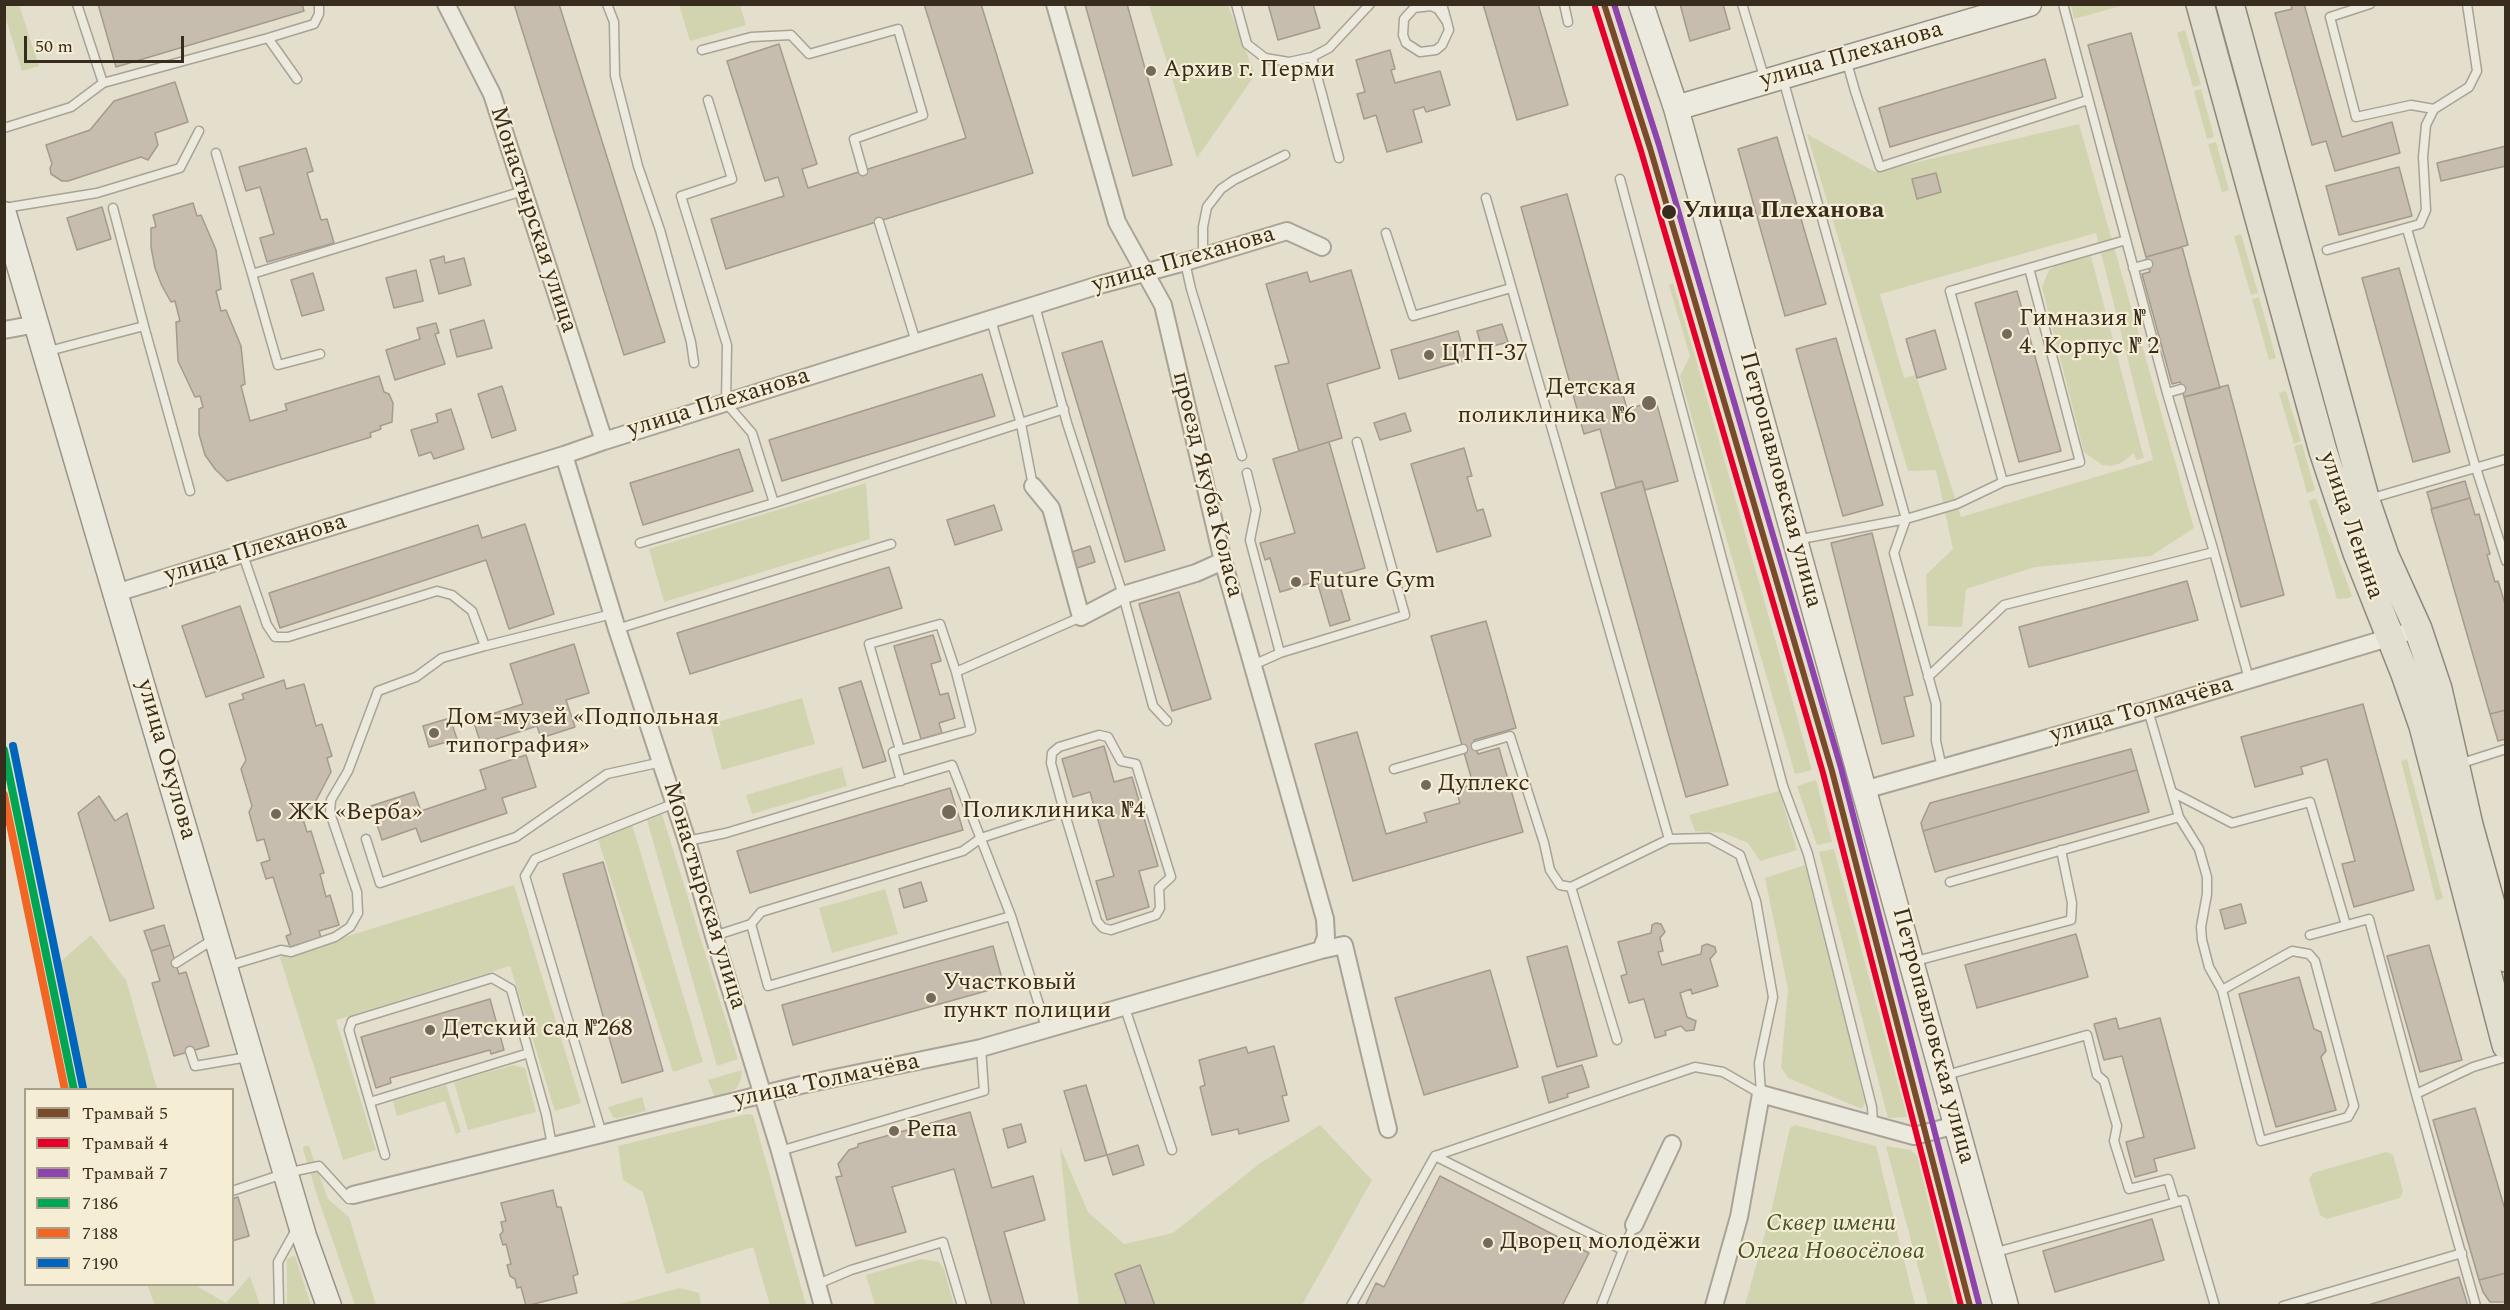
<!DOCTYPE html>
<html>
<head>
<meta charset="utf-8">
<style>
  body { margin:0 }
  #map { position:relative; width:2510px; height:1310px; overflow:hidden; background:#e4decd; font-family:Spectral,serif }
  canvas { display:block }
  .frame { position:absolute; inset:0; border:6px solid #382c1f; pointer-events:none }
  .legend { position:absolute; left:24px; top:1088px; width:210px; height:198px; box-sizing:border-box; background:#f5edd4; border:2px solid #a9a08c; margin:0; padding:8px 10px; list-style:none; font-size:18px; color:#382c1f }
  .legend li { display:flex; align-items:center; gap:12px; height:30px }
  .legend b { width:30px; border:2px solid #a9a08c }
  .scale { position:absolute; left:24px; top:36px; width:160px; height:27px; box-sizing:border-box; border:3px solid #382c1f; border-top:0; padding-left:8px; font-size:18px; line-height:21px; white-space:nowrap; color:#382c1f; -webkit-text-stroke:4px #f5edd4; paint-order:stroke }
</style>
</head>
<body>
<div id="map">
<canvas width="2510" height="1310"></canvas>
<div class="frame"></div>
<ul class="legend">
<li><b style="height:8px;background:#7a4b2a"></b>Трамвай 5</li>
<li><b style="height:8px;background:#e4002b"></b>Трамвай 4</li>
<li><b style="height:8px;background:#8e44ad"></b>Трамвай 7</li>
<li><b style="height:8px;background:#00a651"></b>7186</li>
<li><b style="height:8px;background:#f26522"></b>7188</li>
<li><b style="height:8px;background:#0065bd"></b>7190</li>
</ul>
<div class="scale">50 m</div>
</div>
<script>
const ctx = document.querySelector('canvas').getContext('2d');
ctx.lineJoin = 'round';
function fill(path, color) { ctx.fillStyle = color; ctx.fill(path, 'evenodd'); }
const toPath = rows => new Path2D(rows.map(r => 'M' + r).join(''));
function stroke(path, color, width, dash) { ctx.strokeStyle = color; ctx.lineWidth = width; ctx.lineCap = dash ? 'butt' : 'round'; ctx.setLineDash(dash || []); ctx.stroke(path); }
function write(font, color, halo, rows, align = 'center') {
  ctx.font = font + ' Spectral,serif'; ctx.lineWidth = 4.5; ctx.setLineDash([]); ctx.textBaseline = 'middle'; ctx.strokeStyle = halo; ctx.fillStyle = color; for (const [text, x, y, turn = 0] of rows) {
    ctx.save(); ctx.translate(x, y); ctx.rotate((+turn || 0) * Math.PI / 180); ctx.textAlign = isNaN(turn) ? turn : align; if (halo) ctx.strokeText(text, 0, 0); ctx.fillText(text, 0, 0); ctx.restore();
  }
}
const green = toPath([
  [2077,4,2124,4,2124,5,2074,19,2071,6],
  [4,5,19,5,39,66,22,71,5,16],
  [679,5,740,5,746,25,690,41],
  [1149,5,1228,5,1255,75,1197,158],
  [2185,30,2201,85,2193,87,2177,33],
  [2201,89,2214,137,2207,139,2194,91],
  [2079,124,2194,528,2151,556,2035,567,1966,589,1962,627,1928,626,1926,575,1953,549,1936,470,1908,471,1807,134,1875,172],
  [2096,233,2153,460,1961,517,1916,375,1904,378,1880,294],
  [2216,142,2229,190,2222,192,2208,144],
  [2241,234,2258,293,2251,295,2234,236],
  [2091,256,2144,458,2136,460,2134,453,2121,463,2112,466,2102,465,2084,452,2042,287,2049,270,2057,265],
  [1673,283,1695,356,1812,770,1795,774,1723,527,1680,376,1690,356,1669,285],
  [2259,297,2276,358,2269,360,2252,299],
  [2286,391,2301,441,2294,444,2279,393],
  [2302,444,2315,490,2307,493,2294,446],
  [866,483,870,539,664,602,649,549],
  [2316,498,2352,596,2349,598,2337,599,2309,501],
  [802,698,815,744,722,770,710,724],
  [2407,759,2443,898,2436,901,2401,761],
  [842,767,847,786,752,814,746,795],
  [1816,780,1832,842,1817,845,1797,786],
  [1779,791,1797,850,1760,861,1748,843,1724,833,1695,831,1689,815],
  [662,814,738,1059,717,1066,647,820],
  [631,821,703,1062,673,1072,597,836],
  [1834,849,1907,1117,1888,1118,1819,852],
  [1805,865,1854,1058,1865,1103,1862,1109,1788,1078,1781,1067,1788,989,1765,878],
  [514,885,581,1103,555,1111,510,966,336,1020,376,1150,343,1160,280,957],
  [885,889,898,934,832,953,819,908],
  [91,935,126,980,157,1089,86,1089,60,962],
  [513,1065,525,1068,536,1112,468,1130,454,1082],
  [742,1070,741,1079,736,1089,715,1098,708,1080],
  [446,1085,461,1132,456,1134,445,1101,397,1116,393,1101],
  [642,1097,646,1111,618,1118,613,1117,608,1107],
  [747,1114,753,1115,806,1305,770,1305,753,1247,666,1274,643,1192,623,1180,618,1146],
  [1320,1125,1372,1180,1302,1305,1079,1305,1070,1243,1060,1147,1088,1212,1124,1244,1173,1233,1259,1164],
  [1795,1125,1876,1146,1915,1305,1745,1305,1770,1216,1790,1128],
  [304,1146,309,1146,328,1199,349,1217,376,1305,355,1305,317,1195,303,1149],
  [1886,1146,1911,1150,1917,1156,1954,1305,1928,1305],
  [2386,1152,2393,1155,2403,1191,2400,1198,2327,1219,2320,1215,2309,1179,2313,1173],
  [295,1255,295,1256,311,1305,287,1305,287,1259],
  [921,1259,939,1262,944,1269,954,1305,875,1305,866,1275],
  [250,1276,260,1305,155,1305,147,1285,195,1285,226,1303],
  [680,1288,699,1293,701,1305,616,1305]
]);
const building = toPath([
  [98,4,302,4,304,11,116,67,98,4],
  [514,4,559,4,665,342,624,355,514,4],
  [924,4,981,4,1033,173,726,269,711,219,784,196,778,177,765,181,727,61,779,44,817,164,802,169,808,188,966,138,924,4],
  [1085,4,1127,4,1172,165,1133,176,1085,4],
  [1268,4,1313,4,1320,28,1278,40,1268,4],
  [1483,4,1538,4,1568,105,1517,120,1483,4],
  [1680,4,1723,4,1730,29,1690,41,1680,4],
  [2291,4,2304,4,2342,137,2392,122,2400,153,2335,171,2326,141,2312,145,2275,13,2292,9,2291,4],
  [2131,33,2188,245,2146,257,2088,45,2131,33],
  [1390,50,1395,69,1391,70,1395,83,1440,71,1450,105,1426,112,1424,107,1413,110,1422,142,1387,152,1376,115,1364,119,1357,94,1365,92,1356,60,1390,50],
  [2045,59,2056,98,1890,147,1879,108,2045,59],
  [175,82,188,122,155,133,158,145,148,160,141,157,68,181,62,181,51,174,50,168,52,164,46,145,90,130,114,101,175,82],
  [1777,137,1826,304,1785,316,1738,149,1777,137],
  [2506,146,2506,166,2441,181,2437,163,2506,146],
  [306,148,313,171,307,173,321,220,327,219,334,243,267,262,260,238,274,234,260,187,246,191,239,167,306,148],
  [2399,167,2412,216,2339,235,2326,186,2399,167],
  [1936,173,1941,192,1917,199,1912,179,1936,173],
  [1567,194,1627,409,1656,401,1678,481,1645,490,1642,481,1616,488,1600,429,1584,434,1521,207,1567,194],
  [193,203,197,216,201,215,216,250,221,289,216,291,221,311,226,310,241,346,245,384,241,386,250,421,287,410,285,404,379,376,384,392,389,394,393,403,392,422,380,426,381,429,370,433,371,437,227,481,215,469,205,455,199,434,199,409,203,407,200,396,195,397,178,361,176,322,180,321,175,301,171,302,162,286,155,268,151,247,151,228,156,227,153,215,193,203],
  [102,207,111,239,77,250,67,218,102,207],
  [2182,247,2220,388,2184,397,2180,382,2172,384,2142,274,2150,272,2146,257,2182,247],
  [444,256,445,263,464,258,471,285,439,294,430,260,444,256],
  [2399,268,2450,452,2413,462,2362,278,2399,268],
  [416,270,423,301,394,308,386,278,416,270],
  [1351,270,1380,368,1327,384,1342,438,1299,451,1275,366,1289,363,1266,284,1307,272,1310,282,1351,270],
  [313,273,324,310,302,316,291,280,313,273],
  [2017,291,2061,451,2019,462,1975,303,2017,291],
  [484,320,492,348,457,357,450,330,484,320],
  [436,323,439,333,435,334,445,364,395,380,386,350,420,339,417,328,436,323],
  [1502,324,1508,342,1482,349,1477,331,1502,324],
  [1935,330,1946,369,1917,378,1906,339,1935,330],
  [1458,331,1466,360,1399,379,1391,350,1458,331],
  [1836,338,1883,505,1843,516,1796,349,1836,338],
  [1102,341,1165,550,1125,562,1062,353,1102,341],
  [982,374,995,416,782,481,769,440,982,374],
  [2228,385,2284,595,2241,607,2184,397,2228,385],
  [502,386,516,430,492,438,478,394,502,386],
  [451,409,464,449,434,459,431,452,419,456,411,430,438,422,436,414,451,409],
  [1405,413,1411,431,1380,440,1374,423,1405,413],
  [1329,442,1365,568,1337,576,1350,620,1330,626,1317,581,1280,592,1270,558,1265,560,1260,543,1295,533,1273,459,1329,442],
  [1464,448,1472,476,1467,477,1477,511,1483,509,1491,536,1437,552,1411,464,1464,448],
  [739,449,753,491,643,525,630,483,739,449],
  [1642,481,1728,785,1686,797,1601,493,1642,481],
  [2465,481,2470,498,2432,509,2427,492,2465,481],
  [2470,498,2475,515,2479,514,2490,554,2487,555,2495,582,2498,581,2506,607,2506,710,2490,714,2431,509,2470,498],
  [994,505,1002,530,955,545,947,520,994,505],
  [525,524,554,614,509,629,486,560,280,628,269,593,478,525,482,538,525,524],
  [1872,533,1913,695,1904,697,1914,736,1882,744,1831,543,1872,533],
  [1090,546,1095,562,1077,568,1072,552,1090,546],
  [889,567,902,608,690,674,677,633,889,567],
  [2187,581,2198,620,2029,667,2019,627,2187,581],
  [1179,592,1211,699,1172,711,1139,604,1179,592],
  [240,606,264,677,206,697,182,626,240,606],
  [1486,621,1516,728,1474,740,1478,754,1499,748,1523,832,1353,881,1315,744,1357,732,1386,834,1427,822,1424,813,1460,803,1456,790,1473,784,1431,636,1486,621],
  [933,635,941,661,931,664,940,695,948,693,955,718,939,723,942,733,921,739,894,646,933,635],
  [574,644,589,693,566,700,575,727,541,738,537,726,481,744,473,720,523,704,510,664,574,644],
  [284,680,286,689,304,684,316,726,322,724,332,756,327,758,331,772,311,810,307,807,302,816,307,832,311,831,324,873,320,874,326,897,330,895,339,925,319,931,321,938,290,947,286,936,291,934,273,877,266,879,261,863,270,860,264,839,257,841,249,812,252,806,241,769,246,760,229,704,244,699,242,694,284,680],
  [861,681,886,761,863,768,839,688,861,681],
  [2363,704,2414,890,2354,907,2342,864,2355,861,2327,759,2301,767,2303,774,2255,787,2241,737,2363,704],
  [2506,710,2506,739,2498,741,2490,714,2506,710],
  [450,718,457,739,429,747,423,726,450,718],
  [1104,746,1114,782,1132,777,1158,866,1139,871,1149,907,1107,920,1096,881,1114,876,1090,792,1073,797,1062,759,1104,746],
  [2131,749,2137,770,1923,831,1921,823,1930,803,2131,749],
  [526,755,536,787,502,798,507,813,421,842,416,828,382,840,371,806,414,792,421,811,486,789,480,770,526,755],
  [2137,770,2149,812,1935,872,1923,831,2137,770],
  [950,788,963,830,750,893,737,851,950,788],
  [99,796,115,821,127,813,154,908,110,921,78,813,99,796],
  [603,862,663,1071,622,1083,563,874,603,862],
  [921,882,927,901,904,908,899,889,921,882],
  [2241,904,2246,923,2225,929,2220,910,2241,904],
  [1656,923,1661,924,1665,932,1660,938,1663,951,1658,952,1662,965,1701,954,1702,946,1707,944,1715,947,1716,952,1710,959,1718,986,1692,994,1691,989,1680,993,1687,1017,1696,1021,1694,1030,1686,1031,1681,1026,1665,1031,1666,1035,1655,1038,1644,999,1629,1003,1621,976,1627,974,1618,942,1651,933,1652,925,1656,923],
  [164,925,170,945,151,951,144,931,164,925],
  [2076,934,2088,977,1977,1008,1965,965,2076,934],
  [170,945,179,974,186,972,209,1046,174,1056,152,983,160,981,151,951,170,945],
  [2429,945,2462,1060,2420,1072,2387,956,2429,945],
  [993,946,1004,986,793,1045,782,1005,993,946],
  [1567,946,1597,1056,1557,1067,1527,957,1567,946],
  [1490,970,1518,1067,1424,1095,1395,998,1490,970],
  [2299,977,2314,1029,2321,1032,2326,1051,2321,1057,2336,1110,2276,1127,2239,994,2299,977],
  [490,999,504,1050,491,1054,490,1050,390,1078,391,1083,376,1088,361,1037,490,999],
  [2116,1018,2119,1029,2160,1018,2195,1148,2154,1159,2157,1171,2135,1177,2126,1142,2144,1137,2122,1056,2104,1060,2094,1024,2116,1018],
  [1274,1046,1287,1095,1282,1096,1289,1121,1239,1134,1238,1129,1212,1135,1200,1087,1205,1085,1199,1060,1246,1047,1248,1053,1274,1046],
  [1582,1065,1589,1087,1567,1094,1568,1097,1549,1103,1542,1077,1582,1065],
  [1086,1085,1107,1155,1085,1161,1064,1091,1086,1085],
  [2475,1108,2506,1213,2506,1273,2479,1280,2433,1120,2475,1108],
  [970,1112,992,1188,1033,1176,1045,1220,1004,1232,1025,1306,992,1306,954,1169,892,1187,906,1232,856,1246,836,1177,842,1176,838,1164,849,1150,858,1147,858,1144,970,1112],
  [1021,1124,1026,1142,1008,1148,1003,1129,1021,1124],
  [1138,1145,1144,1165,1113,1175,1107,1155,1138,1145],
  [1440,1176,1589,1253,1562,1306,1365,1306,1376,1283,1384,1287,1440,1176],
  [553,1190,557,1207,561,1207,578,1274,573,1276,577,1293,526,1306,521,1287,517,1288,515,1279,510,1276,507,1265,511,1264,506,1244,503,1245,500,1235,503,1231,501,1222,506,1221,501,1203,553,1190],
  [238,1197,249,1236,232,1241,232,1199,238,1197],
  [2152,1219,2164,1260,2055,1292,2043,1251,2152,1219],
  [1140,1265,1155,1306,1127,1306,1115,1274,1140,1265],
  [2506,1273,2506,1302,2490,1302,2483,1292,2479,1280,2506,1273],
  [2459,1277,2468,1306,2365,1306,2459,1277]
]);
const lane = toPath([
  [77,4,103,83],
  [607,4,614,22,615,76,638,166,660,230,691,342,694,363],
  [1236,4,1247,44,1265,58,1289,62,1312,57,1329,48,1370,4],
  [1442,4,1447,22,1449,30,1442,45,1436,50,1420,52,1406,43,1403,35,1404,19,1414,8,1431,6,1438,9,1447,22],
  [1564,4,1568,22],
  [1742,4,1765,80],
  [2063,4,2167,393,2214,552],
  [2370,4,2330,17,2356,117,2411,105,2434,109],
  [268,38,314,24,319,14,319,4],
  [702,50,751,37,791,35,809,54,898,29,923,115,854,139,863,171],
  [1312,57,1339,158],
  [1846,59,1855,91,1880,167,2088,100],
  [1783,79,1906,519,1894,553,1936,704,1936,741,1942,768],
  [4,128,71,107,103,83,268,38,297,79],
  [216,153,252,274,523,191],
  [1620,179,1783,786,1808,854,1872,1107,1873,1124],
  [1486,198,1669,839],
  [4,208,97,193,180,168,199,131],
  [879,222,916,342],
  [2407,229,2474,462,2506,561],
  [1386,233,1413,316,1511,288],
  [2327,250,2420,224,2426,210,2423,157,2426,125,2434,109,2469,87,2477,71,2467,4],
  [1203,257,1203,227,1207,207,1221,189,1234,180,1285,155],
  [1185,262,1191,289,1242,456],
  [2133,268,2148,264],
  [252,274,278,365,320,354],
  [1035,306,1067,423,1123,595,1153,706,1167,721],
  [991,320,1021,424,1033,486],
  [144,326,190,491],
  [45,352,144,326,113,208],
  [2167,393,2181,389],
  [1247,473,1256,510,1250,540,1280,653,1251,666],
  [2003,482,2080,462,2029,268],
  [2369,499,2506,459],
  [774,503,1064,409],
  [1796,540,1906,519,1957,504,2003,482,1950,291,2126,240],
  [640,543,774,503,752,433,726,403,727,345,681,196,732,179,708,100],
  [243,555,267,625,275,637,288,637,437,591,452,595,472,611,485,646,612,614],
  [617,629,891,544],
  [1280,653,1405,615,1357,442],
  [956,672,971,730,900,750,869,644,940,624,956,672,1081,617],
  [1928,677,2004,605,2214,552,2249,679],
  [1476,746,1510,736,1544,843,1550,870,1560,885,1571,887,1669,839,1709,838,1740,855,1756,901,1773,997,1759,1063,1761,1094],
  [900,750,893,752,901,781],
  [2459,764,2506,749],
  [1394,769,1463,749],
  [2172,792,2232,823,2310,802,2346,925],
  [2179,817,2199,849,2207,877,2207,894,2201,927,2202,940,2209,967,2222,990,2261,1141,2348,1117,2354,1106,2315,961,2309,954,2292,951,2222,990],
  [366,839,380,883,516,837,607,774,662,762],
  [687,841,726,833,952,765,1011,916,768,986,751,924],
  [1950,882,2179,817,2148,710],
  [1571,887,1617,1040],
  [1011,916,1047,1030],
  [2310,935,2369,919,2416,1094],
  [714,936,751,924,761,912,963,851,981,838,1064,811,1051,763,1052,753,1059,747,1099,735,1108,737,1121,761,1136,764,1171,877,1159,888,1160,908,1156,915,1111,930,1103,928,1097,921,1064,811],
  [1912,962,2071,920,2072,903,2061,850],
  [176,963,214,939],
  [228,966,281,950,291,952,335,937,350,927,358,913,357,892,330,813,331,800,348,771,378,691,416,677,442,658,485,646],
  [1125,1008,1172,1150],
  [190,1051,195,1066,248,1057],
  [1943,1076,2087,1035,2097,1075,2104,1081,2117,1126,2114,1141,2129,1189,2168,1179,2175,1202],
  [370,1102,529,1053],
  [602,1134,525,876,535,859,675,803],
  [780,1151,984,1091,981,1048],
  [385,1155,349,1030,352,1021,492,978,511,989,546,1114,552,1145],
  [232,1191,286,1173,319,1166,349,1199,352,1195],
  [1623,1250,1634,1225],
  [1993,1253,2184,1200,2215,1306],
  [818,1284,851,1270,943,1242,962,1306],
  [279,1306,278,1262,297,1228],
  [1351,1306,1435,1156],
  [1601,1306,1623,1250,1435,1156,1695,1067,1723,1072,1761,1094],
  [2283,1306,2462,1253],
  [2476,1306,2416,1094,2473,1067,2506,1057]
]);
const street = toPath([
  [446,4,492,94,604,441],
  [4,330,37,324],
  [564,455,617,629,687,841,714,936,780,1151,823,1306],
  [1033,486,1051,508,1081,617,1123,595,1196,573,1223,561],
  [116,593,564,455,604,441,1099,285,1185,262,1287,231,1322,247],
  [1864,790,2148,710,2418,629],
  [1321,950,1344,945,1388,1129],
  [353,1195,801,1085,981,1048,1321,950,1326,937,1325,919,1223,561,1163,305,1117,222,1055,4],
  [1634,1225,1672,1144],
  [1714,1306,1739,1217,1761,1094,1914,1136,1956,1125]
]);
const secondary = toPath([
  [1641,4,1676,108,2006,1306],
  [1676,108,2029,4],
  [4,214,304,1236,329,1306]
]);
const primary = toPath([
  [2200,4,2323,451,2357,553,2405,674,2423,726,2506,1045],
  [2230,4,2366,501,2385,556,2418,629,2438,689,2469,825,2506,958]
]);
const rail1 = toPath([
  [4,750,74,1090]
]);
const rail2 = toPath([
  [4,795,65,1090]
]);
const rail3 = toPath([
  [13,746,83,1088]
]);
const tram1 = toPath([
  [1604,4,1650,148,1832,771,1970,1306]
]);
const tram2 = toPath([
  [1595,7,1641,151,1823,773,1961,1306]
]);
const tram3 = toPath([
  [1614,4,1659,145,1841,768,1979,1304]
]);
const markers = [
  [1151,71,6,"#746a5c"],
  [1669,212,8,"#382c1f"],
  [2007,334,6,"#746a5c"],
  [1429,355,6,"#746a5c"],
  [1649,403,8,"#746a5c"],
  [1296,582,6,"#746a5c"],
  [434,733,6,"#746a5c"],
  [1426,785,6,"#746a5c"],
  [949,812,8,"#746a5c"],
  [276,814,6,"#746a5c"],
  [931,998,6,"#746a5c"],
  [430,1030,6,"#746a5c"],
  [894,1131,6,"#746a5c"],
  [1488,1243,6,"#746a5c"]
];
const streetNames = [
  ["улица Плеханова",1852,56,-16],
  ["Монастырская улица",532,220,72],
  ["улица Плеханова",1184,261,-16],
  ["улица Плеханова",719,404,-17],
  ["Петропавловская улица",1779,480,75],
  ["проезд Якуба Коласа",1206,485,76],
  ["улица Ленина",2350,526,71],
  ["улица Плеханова",256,550,-17],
  ["улица Толмачёва",2142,711,-16],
  ["улица Окулова",165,760,74],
  ["Монастырская улица",703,896,73],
  ["Петропавловская улица",1932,1036,75],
  ["улица Толмачёва",827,1082,-12]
];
const poiNames = [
  ["Архив г. Перми",1163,71],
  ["Гимназия №",2019,320],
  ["4. Корпус № 2",2019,348],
  ["ЦТП-37",1441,355],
  ["Детская",1636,389,"right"],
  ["поликлиника №6",1636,417,"right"],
  ["Future Gym",1308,582],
  ["Дом-музей «Подпольная",446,719],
  ["типография»",446,747],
  ["Дуплекс",1438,785],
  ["Поликлиника №4",962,812],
  ["ЖК «Верба»",288,814],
  ["Участковый",943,984],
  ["пункт полиции",943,1012],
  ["Детский сад №268",442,1030],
  ["Репа",906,1131],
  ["Дворец молодёжи",1500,1243]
];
const stopNames = [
  ["Улица Плеханова",1683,212]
];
const parkNames = [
  ["Сквер имени",1831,1225],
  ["Олега Новосёлова",1831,1253]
];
fill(green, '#d2d4b0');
fill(building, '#c7bdae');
stroke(building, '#a49a8d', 1.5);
stroke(lane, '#a9a396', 11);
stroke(street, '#a9a396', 20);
stroke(secondary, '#999286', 27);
stroke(primary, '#8f887d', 30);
stroke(lane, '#ece9df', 8);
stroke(street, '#ece9df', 16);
stroke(secondary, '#ece9df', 24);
stroke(primary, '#e3dfd0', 27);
stroke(rail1, '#00a651', 8);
stroke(rail2, '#f26522', 8);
stroke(rail3, '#0065bd', 8);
stroke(tram1, '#7a4b2a', 6);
stroke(tram2, '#e4002b', 6);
stroke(tram3, '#8e44ad', 6);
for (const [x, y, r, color] of markers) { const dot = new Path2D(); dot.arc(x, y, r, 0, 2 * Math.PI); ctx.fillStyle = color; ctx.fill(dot); stroke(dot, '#f5edd4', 2); }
write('24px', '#382c1f', '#f5edd4', streetNames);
write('24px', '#382c1f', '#f5edd4', poiNames, 'left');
write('bold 24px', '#382c1f', '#f5edd4', stopNames, 'left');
write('italic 24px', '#465426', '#f5edd4', parkNames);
</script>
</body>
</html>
